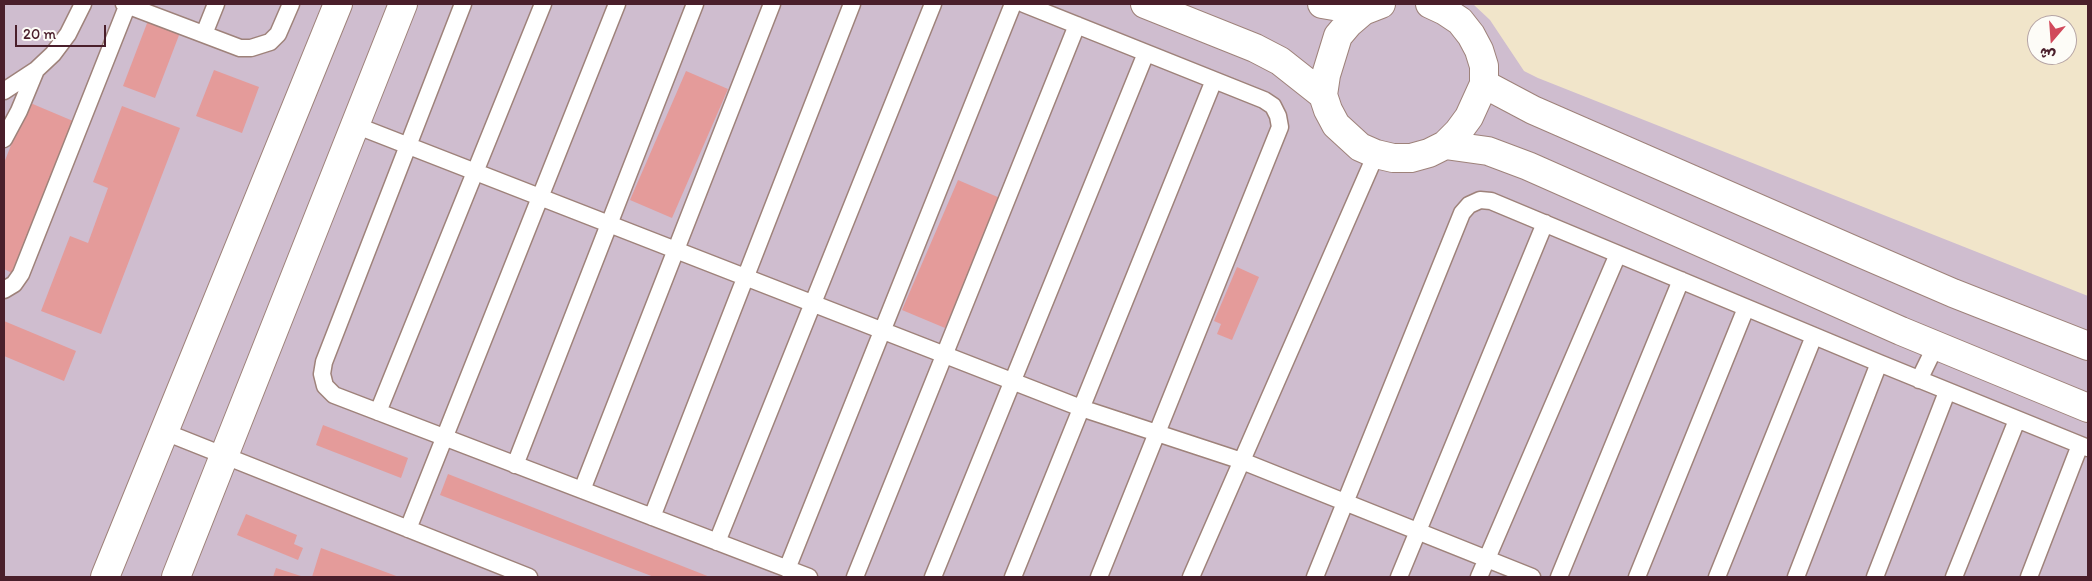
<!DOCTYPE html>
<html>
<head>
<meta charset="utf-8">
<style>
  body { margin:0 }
  #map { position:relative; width:2092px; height:581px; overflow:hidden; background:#f1e5ca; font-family:Itim,"Playpen Sans Arabic",sans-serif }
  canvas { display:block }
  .frame { position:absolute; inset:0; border:5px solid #4a1f2b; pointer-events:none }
  .north { position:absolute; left:2027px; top:15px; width:50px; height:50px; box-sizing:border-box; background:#fdfcf7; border:1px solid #b5a4a5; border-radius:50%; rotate:198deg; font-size:14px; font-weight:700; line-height:20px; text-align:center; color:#4a1f2b }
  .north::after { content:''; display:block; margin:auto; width:18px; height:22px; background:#d1495b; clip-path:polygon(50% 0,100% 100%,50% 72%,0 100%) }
  .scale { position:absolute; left:15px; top:25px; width:91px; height:22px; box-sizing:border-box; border:2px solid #4a1f2b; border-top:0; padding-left:6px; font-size:15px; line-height:18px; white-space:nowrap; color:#4a1f2b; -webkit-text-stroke:4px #fdfcf7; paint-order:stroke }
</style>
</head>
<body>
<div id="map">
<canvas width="2092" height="581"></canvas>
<div class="frame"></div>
<div class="north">ش</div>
<div class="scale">20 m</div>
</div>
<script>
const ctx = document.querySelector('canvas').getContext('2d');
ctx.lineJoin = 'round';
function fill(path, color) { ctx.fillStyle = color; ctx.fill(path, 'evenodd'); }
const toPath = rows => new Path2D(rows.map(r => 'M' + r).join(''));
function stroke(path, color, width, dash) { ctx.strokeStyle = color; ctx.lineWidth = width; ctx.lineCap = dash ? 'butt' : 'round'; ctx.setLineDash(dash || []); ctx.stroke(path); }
const industrial = toPath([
  [4,4,1473,4,1490,20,1524,71,1538,78,2088,296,2088,577,4,577]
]);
const building = toPath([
  [149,18,181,30,155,98,123,86],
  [214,70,259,87,242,133,196,116],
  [686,71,728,89,672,218,630,200],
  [28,102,73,121,12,273,4,269,4,163],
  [122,106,180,128,101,334,41,311,70,236,88,243,108,188,93,182],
  [958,180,1000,198,945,328,902,310],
  [1237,267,1259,277,1232,340,1217,334,1221,324,1214,321],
  [4,321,76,351,64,381,4,356],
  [323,425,408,458,401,478,316,445],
  [448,474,710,577,654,577,440,495],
  [246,514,297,535,294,544,303,548,298,560,237,535],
  [321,548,399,577,312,577],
  [276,568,304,577,273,577]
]);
const lane = toPath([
  [124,4,240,48,251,48,270,42,278,34,291,4],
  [463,4,324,362,322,374,325,386,334,395,809,577],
  [1024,4,1264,100,1273,106,1278,116,1280,127,1099,577],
  [204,34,216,4],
  [4,91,36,70,53,54,68,34,83,4],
  [355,125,1081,408,1242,461,1532,577],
  [4,139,19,111,36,70],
  [4,290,14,284,21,274,128,4],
  [1919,380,1936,345],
  [378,412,543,4],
  [165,432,529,577],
  [515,465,695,4],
  [582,490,772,4],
  [652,517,852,4],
  [408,529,617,4],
  [717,542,933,4],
  [787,569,1013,4],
  [855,577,1077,25],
  [933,577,1146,53],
  [1013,577,1214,80],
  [1191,577,1376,154],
  [1315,577,1462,213,1469,205,1480,200,1491,201,1879,363,2088,448],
  [1399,577,1545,223],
  [1479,577,1618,254],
  [1559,577,1681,280],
  [1637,577,1746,308],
  [1717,577,1814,336],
  [1796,577,1879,363],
  [1875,577,1947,392],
  [1954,577,2017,420],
  [2029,577,2080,445]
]);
const street = toPath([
  [1145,4,1255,48,1280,61,1323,95],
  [1322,4,1363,11],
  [1381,4,1363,11,1349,23,1338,36,1326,75,1323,95,1328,110,1336,125,1360,147,1376,154,1393,158,1411,158,1429,153,1445,145,1458,132,1469,117,1484,84,1484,66,1479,50,1471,35,1460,21,1445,11,1430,4],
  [1484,84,1533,110,1858,252,1953,293,2088,346],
  [1445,145,1488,151,1528,166,1901,331,2088,408],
  [105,577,338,4],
  [176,577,403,4]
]);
fill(industrial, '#cfbdcf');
fill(building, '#e49b9a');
stroke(lane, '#9e827a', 19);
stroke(street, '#9e827a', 30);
stroke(lane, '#fff', 16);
stroke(street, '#fff', 28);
</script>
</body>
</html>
